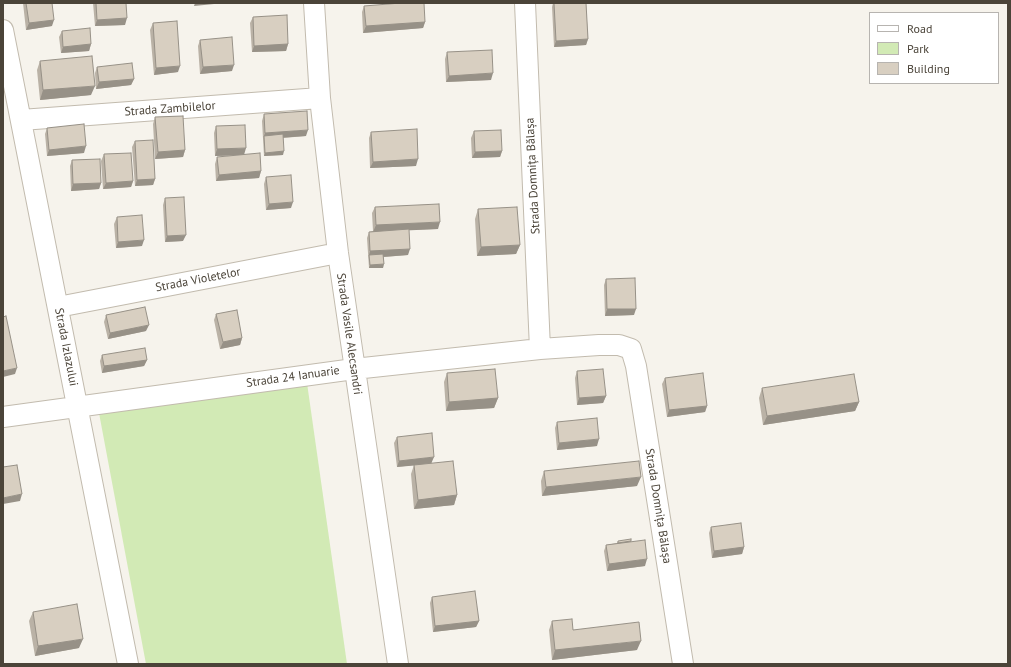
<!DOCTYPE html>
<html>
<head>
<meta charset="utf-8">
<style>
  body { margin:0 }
  #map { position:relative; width:1011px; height:667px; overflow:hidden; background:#f6f3ec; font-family:"PT Sans",sans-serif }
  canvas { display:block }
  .frame { position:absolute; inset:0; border:4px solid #4b4439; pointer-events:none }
  .legend { position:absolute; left:869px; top:12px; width:130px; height:72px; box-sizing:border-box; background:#fff; border:1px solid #b7b4b0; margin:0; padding:5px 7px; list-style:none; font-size:12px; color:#4b4439 }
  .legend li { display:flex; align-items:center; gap:8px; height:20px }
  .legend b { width:20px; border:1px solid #b7b4b0 }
</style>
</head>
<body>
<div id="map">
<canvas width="1011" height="667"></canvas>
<div class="frame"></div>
<ul class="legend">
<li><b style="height:5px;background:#fff"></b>Road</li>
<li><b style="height:11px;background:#d2eab5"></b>Park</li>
<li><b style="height:11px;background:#d8cfc1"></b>Building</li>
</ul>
</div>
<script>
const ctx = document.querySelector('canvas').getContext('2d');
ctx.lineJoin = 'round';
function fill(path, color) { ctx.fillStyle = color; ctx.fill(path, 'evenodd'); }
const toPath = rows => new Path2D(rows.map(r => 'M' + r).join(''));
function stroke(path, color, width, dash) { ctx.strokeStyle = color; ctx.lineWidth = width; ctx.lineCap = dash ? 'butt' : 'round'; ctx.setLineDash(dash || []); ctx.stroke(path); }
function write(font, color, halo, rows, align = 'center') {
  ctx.font = font + ' "PT Sans",sans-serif'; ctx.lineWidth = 3.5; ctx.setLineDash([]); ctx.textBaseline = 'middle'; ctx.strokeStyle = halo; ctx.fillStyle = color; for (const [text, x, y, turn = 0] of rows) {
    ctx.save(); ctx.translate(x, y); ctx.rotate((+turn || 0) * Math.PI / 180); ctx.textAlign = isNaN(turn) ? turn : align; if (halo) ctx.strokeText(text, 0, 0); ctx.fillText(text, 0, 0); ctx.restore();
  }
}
const green = toPath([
  [307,383,347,664,146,664,99,413]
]);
const minor = toPath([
  [314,3,320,98,338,253,398,664],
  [525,3,540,349],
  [3,30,128,664],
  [21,120,320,98],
  [58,307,338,253],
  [3,417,354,369,540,349,599,345,619,345,631,349,636,366,683,664]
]);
const wall = toPath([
  [23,3,52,3,52,26,26,30],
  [93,3,126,3,125,25,95,26],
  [553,3,586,3,588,39,586,45,554,47,552,7],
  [364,6,425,22,423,28,363,33,362,12],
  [253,17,288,44,286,51,252,52,250,23],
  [153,23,178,72,154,75,150,30],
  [62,31,91,44,89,51,61,53,59,37],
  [200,40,232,71,200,74,198,46],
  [447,52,491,80,446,82,445,59],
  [40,61,91,95,40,100,37,70],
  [97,67,134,79,131,85,96,89,95,73],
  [264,114,306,136,283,138,283,155,264,156,262,121],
  [155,117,185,150,183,157,155,159,153,124],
  [216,126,244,155,215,156,214,133],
  [47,128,84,153,47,156,45,134],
  [474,131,502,151,500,157,472,158,471,138],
  [371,132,416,166,370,168,369,138],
  [135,141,155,179,153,185,135,186,132,147],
  [104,154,133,181,131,187,103,189,101,161],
  [217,157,261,171,259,178,216,181,215,164],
  [72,160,101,183,99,189,71,191,70,166],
  [266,177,291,208,266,210,264,184],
  [165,198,183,241,165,242,163,205],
  [375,207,438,229,409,230,408,255,384,257,383,268,369,268,367,238,369,232,373,231,372,213],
  [478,209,520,245,516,254,477,256,475,219],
  [117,217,142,246,116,248,114,224],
  [606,279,634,315,605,316,604,285],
  [216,314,242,338,240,345,220,349,214,320],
  [106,315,146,331,108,339,104,322],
  [102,355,147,360,144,366,102,373,100,361],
  [577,371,606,396,603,403,577,405,575,378],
  [447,373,498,398,494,408,446,411,444,382],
  [665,378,707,406,705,412,667,417,662,384],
  [762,388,859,402,855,411,763,425,759,398],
  [557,422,597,446,557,450,555,428],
  [397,437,432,463,457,495,454,505,414,509,411,474,414,465,397,467,394,443],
  [544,471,637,486,542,496,541,481],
  [711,527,744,547,742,554,712,558,709,533],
  [618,541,631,541,645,566,607,571,604,551,606,545,617,543],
  [432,597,479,621,476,627,433,632,430,603],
  [33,612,79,648,35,656,29,621],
  [552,621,573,630,637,650,552,660,549,630]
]);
const shadedWall = toPath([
  [195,3,214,3,214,4,194,6],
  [127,18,125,25,95,26,97,20],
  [54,20,52,26,26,30,29,23],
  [425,22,423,28,363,33,366,26],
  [588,39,586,45,554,47,556,41],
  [91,44,89,51,61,53,63,47],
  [288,44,286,51,252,52,254,46],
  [234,65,232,71,200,74,203,67],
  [180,66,178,72,154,75,156,68],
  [493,73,491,80,446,82,449,76],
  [134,79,131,85,96,89,99,82],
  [95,86,91,95,40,100,43,90],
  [308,130,306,136,264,139,264,136,263,139,265,133],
  [86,146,84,153,47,156,49,150],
  [246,148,244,155,215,156,217,149],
  [185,150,183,157,155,159,158,152],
  [284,151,283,155,264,156,265,153],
  [502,151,500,157,472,158,475,152],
  [418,159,416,166,370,168,373,162],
  [261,171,259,178,216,181,219,175],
  [155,179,153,185,135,186,137,180],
  [133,181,131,187,103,189,106,183],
  [101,183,99,189,71,191,73,184],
  [293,202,291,208,266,210,269,204],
  [440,222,438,229,373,232,376,225],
  [186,235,183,241,165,242,167,236],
  [144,240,142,246,116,248,118,242],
  [520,245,516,254,477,256,481,247],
  [410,249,408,255,369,258,369,255,370,251],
  [384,264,383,268,369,268,370,265],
  [607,309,636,309,634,315,605,316],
  [149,325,146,331,108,339,110,333],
  [242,338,240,345,220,349,223,342],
  [147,360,144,366,102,373,104,366],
  [17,368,15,374,3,377,3,371],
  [606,396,603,403,577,405,579,398],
  [498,398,494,408,446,411,449,402],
  [859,402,855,411,763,425,767,416],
  [707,406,705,412,667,417,669,410],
  [599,439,597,446,557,450,559,443],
  [434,457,431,464,397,467,399,461],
  [641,477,637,486,542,496,546,487],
  [22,494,20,501,3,504,3,498],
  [457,495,454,505,414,509,418,500],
  [744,547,742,554,712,558,714,551],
  [647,559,645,566,607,571,609,564],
  [479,621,476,627,433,632,435,626],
  [83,639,79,648,35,656,38,646],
  [641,641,637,650,552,660,555,650]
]);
const building = toPath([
  [26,3,52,3,54,20,29,23,26,3],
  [96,3,126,3,127,18,97,20,96,3],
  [401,3,424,3,425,22,366,26,364,6,401,3],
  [554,3,586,3,588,39,556,41,554,3],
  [287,15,288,44,254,46,253,17,287,15],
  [177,21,180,66,156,68,153,23,177,21],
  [90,28,91,44,63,47,62,31,90,28],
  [232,37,234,65,203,67,200,40,232,37],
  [492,50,493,73,449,76,447,52,492,50],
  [92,56,95,86,43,90,40,61,92,56],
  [132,63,134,79,99,82,97,67,132,63],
  [307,111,308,130,265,133,264,114,307,111],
  [183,116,185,150,158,152,155,117,183,116],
  [84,124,86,146,49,150,47,128,84,124],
  [245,125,246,148,217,149,216,126,245,125],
  [417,129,418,159,373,162,371,132,417,129],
  [501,130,502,151,475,152,474,131,501,130],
  [283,134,284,151,265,153,264,136,283,134],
  [153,140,155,179,137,180,135,141,153,140],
  [131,153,133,181,106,183,104,154,131,153],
  [260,153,261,171,219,175,217,157,260,153],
  [100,159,101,183,73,184,72,160,100,159],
  [291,175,293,202,269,204,266,177,291,175],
  [184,197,186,235,167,236,165,198,184,197],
  [439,204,440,222,376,225,375,207,439,204],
  [517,207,520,245,481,247,478,209,517,207],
  [142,215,144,240,118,242,117,217,142,215],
  [409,229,410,249,370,251,369,232,409,229],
  [383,254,384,264,370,265,369,255,383,254],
  [635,278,636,309,607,309,606,279,635,278],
  [145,307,149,325,110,333,106,315,145,307],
  [237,310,242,338,223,342,216,314,237,310],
  [6,316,17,368,3,371,3,317,6,316],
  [145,348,147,360,104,366,102,355,145,348],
  [495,369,498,398,449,402,447,373,495,369],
  [603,369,606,396,579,398,577,371,603,369],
  [703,373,707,406,669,410,665,378,703,373],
  [854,374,859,402,767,416,762,388,854,374],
  [597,418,599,439,559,443,557,422,597,418],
  [432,433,434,457,399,461,397,437,432,433],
  [453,461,457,495,418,500,414,465,453,461],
  [639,461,641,477,546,487,544,471,639,461],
  [17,465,22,494,3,498,3,467,17,465],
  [741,523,744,547,714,551,711,527,741,523],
  [631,539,631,541,618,543,618,541,631,539],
  [645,540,647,559,609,564,606,545,645,540],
  [475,591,479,621,435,626,432,597,475,591],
  [77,604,83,639,38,646,33,612,77,604],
  [572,619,573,630,639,622,641,641,555,650,552,621,572,619]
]);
const streetNames = [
  ["Strada Zambilelor",170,109,-4],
  ["Strada Domnița Bălașa",533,176,-93],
  ["Strada Violetelor",198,280,-11],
  ["Strada Vasile Alecsandri",349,334,82],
  ["Strada Izlazului",66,347,79],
  ["Strada 24 Ianuarie",293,377,-8],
  ["Strada Domnița Bălașa",658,506,81]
];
fill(green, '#d2eab5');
stroke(minor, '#c2bbae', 22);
stroke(minor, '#fff', 20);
fill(wall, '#bab2a6');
fill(shadedWall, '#979187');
fill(building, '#d8cfc1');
stroke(building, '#979187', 1);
write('12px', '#4b4439', '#fff', streetNames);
</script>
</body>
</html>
